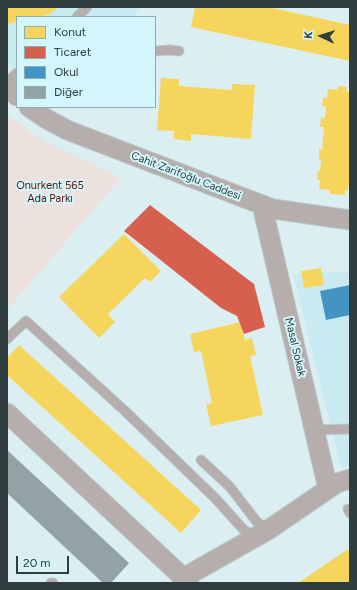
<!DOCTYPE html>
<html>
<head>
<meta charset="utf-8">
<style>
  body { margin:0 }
  #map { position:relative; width:357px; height:590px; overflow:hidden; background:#dbeff2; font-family:Figtree,sans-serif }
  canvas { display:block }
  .frame { position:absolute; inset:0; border:8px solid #2f3d3f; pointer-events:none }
  .legend { position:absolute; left:16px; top:16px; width:140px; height:92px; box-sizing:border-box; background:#d2f6fb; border:1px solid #91acb0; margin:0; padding:5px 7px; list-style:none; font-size:12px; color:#2f3d3f }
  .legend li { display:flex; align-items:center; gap:8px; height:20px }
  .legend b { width:20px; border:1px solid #91acb0 }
  .north { position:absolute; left:301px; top:16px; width:40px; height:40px; -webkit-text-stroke:3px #d2f6fb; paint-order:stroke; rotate:274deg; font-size:11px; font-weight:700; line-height:16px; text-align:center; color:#2f3d3f }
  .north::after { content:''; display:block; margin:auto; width:14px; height:18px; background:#2f3d3f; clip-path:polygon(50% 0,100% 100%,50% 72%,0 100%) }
  .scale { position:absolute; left:16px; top:556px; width:53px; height:18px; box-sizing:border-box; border:2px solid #2f3d3f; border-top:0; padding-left:5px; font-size:12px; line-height:14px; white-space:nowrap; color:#2f3d3f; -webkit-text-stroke:3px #d2f6fb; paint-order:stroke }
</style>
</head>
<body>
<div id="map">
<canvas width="357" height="590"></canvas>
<div class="frame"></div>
<ul class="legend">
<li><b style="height:11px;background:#f6d55c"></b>Konut</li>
<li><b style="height:11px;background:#d6604d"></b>Ticaret</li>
<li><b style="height:11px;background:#4393c3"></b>Okul</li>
<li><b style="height:11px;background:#93a2a4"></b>Diğer</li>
</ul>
<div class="north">K</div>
<div class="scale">20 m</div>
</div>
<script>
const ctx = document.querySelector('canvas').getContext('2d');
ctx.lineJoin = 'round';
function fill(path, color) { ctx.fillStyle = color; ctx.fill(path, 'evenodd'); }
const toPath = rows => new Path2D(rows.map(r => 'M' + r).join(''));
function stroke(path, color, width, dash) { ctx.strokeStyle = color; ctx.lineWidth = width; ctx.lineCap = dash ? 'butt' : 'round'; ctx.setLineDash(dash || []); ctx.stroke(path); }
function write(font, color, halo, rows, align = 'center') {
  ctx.font = font + ' Figtree,sans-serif'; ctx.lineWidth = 4; ctx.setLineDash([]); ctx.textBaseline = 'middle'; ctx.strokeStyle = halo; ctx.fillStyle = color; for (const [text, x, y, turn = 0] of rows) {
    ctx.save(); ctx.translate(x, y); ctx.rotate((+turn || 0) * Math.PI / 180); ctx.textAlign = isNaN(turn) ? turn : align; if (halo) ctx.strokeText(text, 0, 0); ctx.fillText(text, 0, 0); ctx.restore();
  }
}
const built = toPath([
  [7,7,142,7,132,17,17,17,17,75,7,60],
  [350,271,350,465,341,468,293,274]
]);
const green = toPath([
  [7,115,44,141,121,178,7,310]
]);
const homes = toPath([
  [7,7,59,7,50,14,37,17,17,17,17,22,7,24],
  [195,7,268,7,350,25,350,61,191,27],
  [161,78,179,79,179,86,232,90,232,84,255,85,251,139,191,134,191,141,174,139,174,131,157,130],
  [338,86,347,87,346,91,350,92,350,169,348,191,345,190,345,195,330,194,330,190,319,189,320,180,317,179,318,171,320,171,321,160,319,159,319,149,322,150,324,127,320,127,321,117,325,118,326,106,322,106,323,97,327,98,328,89,337,90],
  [124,234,161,271,150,282,145,278,108,314,115,322,99,338,59,297],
  [321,268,324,285,304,288,301,271],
  [241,322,245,340,252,338,256,355,250,356,263,415,211,426,206,404,212,403,201,351,194,352,190,334],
  [19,345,201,510,181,533,7,375,7,358],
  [348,549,350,552,350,582,349,583,298,583]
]);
const shops = toPath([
  [150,205,254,284,265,327,244,334,237,316,221,308,124,231]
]);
const schools = toPath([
  [350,285,350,315,326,320,320,291]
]);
const building = toPath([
  [7,450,129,563,111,583,103,583,7,493]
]);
const service = toPath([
  [77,17,87,7],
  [155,51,170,50,179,51],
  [7,82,17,73],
  [7,339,26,321,125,411,215,498,243,529,255,538],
  [314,430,350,429],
  [201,460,230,487,257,522,268,530],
  [348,509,350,513],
  [51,583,53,583]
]);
const minor = toPath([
  [7,86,17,96],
  [29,107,45,118,67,130,273,209,350,220],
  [262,205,328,489],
  [7,413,189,583],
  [183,578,268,530,337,483,350,479]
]);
const streetNames = [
  ["Cahit Zarifoğlu Caddesi",186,176,21],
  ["Masal Sokak",295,347,77]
];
const parkNames = [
  ["Onurkent 565",50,186],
  ["Ada Parkı",50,199]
];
fill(built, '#c9eaf0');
fill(green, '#ede1de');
fill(homes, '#f6d55c');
fill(shops, '#d6604d');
fill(schools, '#4393c3');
fill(building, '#93a2a4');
stroke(service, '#bacacd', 11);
stroke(minor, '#bacacd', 21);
stroke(service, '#b6aeac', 9);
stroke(minor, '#b6aeac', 19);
write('11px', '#2f3d3f', '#d2f6fb', streetNames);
write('11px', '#5c0f02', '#d2f6fb', parkNames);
</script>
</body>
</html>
